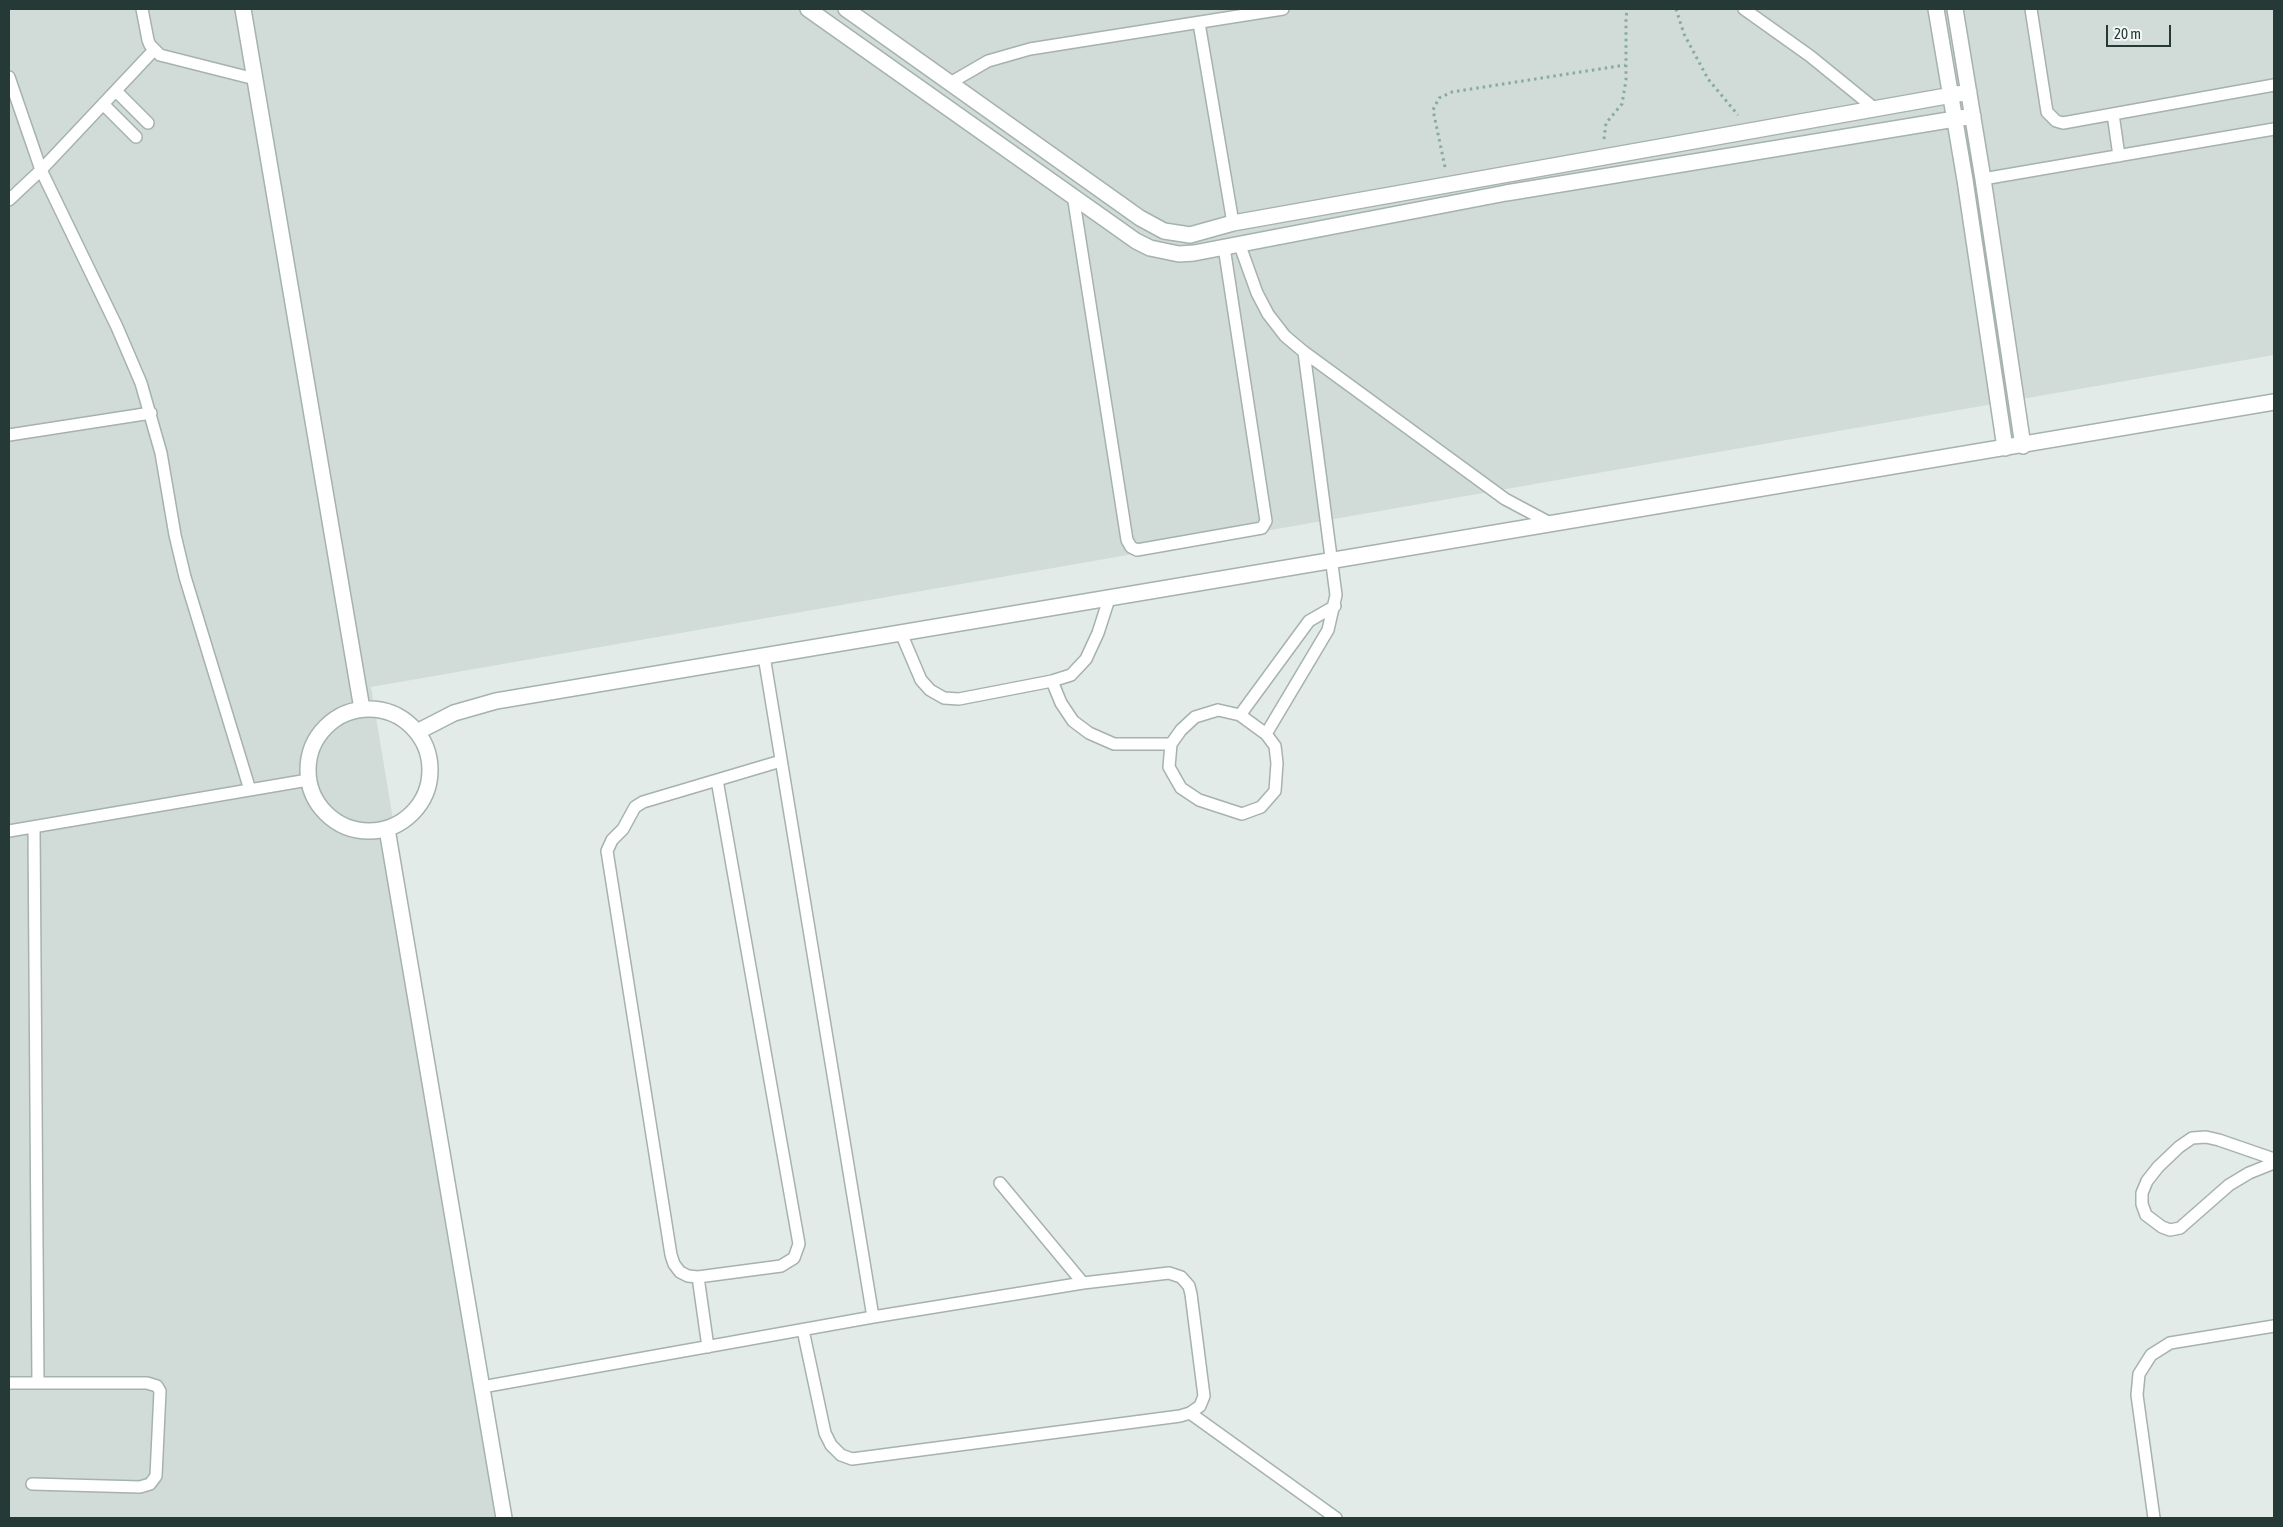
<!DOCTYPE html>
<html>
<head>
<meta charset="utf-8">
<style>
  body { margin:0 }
  #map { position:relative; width:2283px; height:1527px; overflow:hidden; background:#e3ebe8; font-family:"Asap Condensed",sans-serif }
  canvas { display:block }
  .frame { position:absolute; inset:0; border:10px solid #253a36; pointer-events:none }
  .scale { position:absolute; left:2106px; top:25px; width:65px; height:22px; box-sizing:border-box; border:2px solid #253a36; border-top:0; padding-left:6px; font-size:15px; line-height:18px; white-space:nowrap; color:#253a36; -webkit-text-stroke:4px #f3f8f6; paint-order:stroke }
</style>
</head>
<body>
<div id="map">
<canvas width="2283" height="1527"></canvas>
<div class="frame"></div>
<div class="scale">20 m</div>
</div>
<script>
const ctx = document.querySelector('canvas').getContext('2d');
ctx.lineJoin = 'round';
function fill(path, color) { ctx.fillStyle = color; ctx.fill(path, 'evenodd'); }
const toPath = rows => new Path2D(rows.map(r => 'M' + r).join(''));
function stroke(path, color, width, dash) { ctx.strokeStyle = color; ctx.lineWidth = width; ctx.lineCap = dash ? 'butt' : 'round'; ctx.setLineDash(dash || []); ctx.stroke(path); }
const built = toPath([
  [9,9,2274,9,2274,355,371,687,509,1518,9,1518]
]);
const path = toPath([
  [1676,9,1684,34,1708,79,1738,115],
  [1604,139,1606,123,1622,104,1626,80,1626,16,1628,9],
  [1445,167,1433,110,1439,98,1452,92,1625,65]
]);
const service = toPath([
  [142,9,148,40,150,45,160,55,255,79],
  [1744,9,1810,56,1874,108],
  [2031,9,2047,112,2056,121,2063,123,2274,85],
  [1199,23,1233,223],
  [9,77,41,170,117,327,141,383,161,453,175,535,185,577,250,790],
  [950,83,988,61,1030,49,1283,9],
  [116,91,148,123],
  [103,104,136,137],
  [2113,114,2119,156],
  [1983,179,2274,129],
  [1073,195,1127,540,1131,547,1137,550,1262,528,1266,521,1224,247],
  [9,200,41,170,154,50],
  [1239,243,1257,293,1268,314,1285,336,1304,352,1505,499,1552,524],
  [9,435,151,413],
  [901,633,921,680,930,690,944,698,959,699,1052,681,1071,675,1086,659,1098,633,1109,599],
  [764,656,873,1317],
  [1052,681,1061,703,1073,721,1089,733,1114,744,1171,744],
  [1218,710,1240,715,1266,734,1275,746,1277,763,1275,791,1261,807,1242,814,1199,800,1181,788,1169,767,1171,744,1181,730,1195,717,1218,710],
  [1240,715,1309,621,1335,606],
  [1266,734,1328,630,1336,595,1304,352],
  [717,780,799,1244,794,1258,781,1266,698,1277,688,1276,680,1272,674,1264,671,1255,607,851,612,840,623,829,635,807,643,802,781,761],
  [34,827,38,1383],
  [9,831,308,780],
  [2274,1159,2219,1140,2206,1137,2192,1138,2179,1147,2158,1167,2147,1181,2142,1193,2142,1204,2146,1215,2162,1227,2170,1230,2180,1228,2229,1185,2249,1173,2274,1163],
  [1000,1183,1083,1283],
  [698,1277,708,1347],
  [9,1383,147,1383,157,1386,160,1391,156,1476,150,1484,140,1487,32,1484],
  [482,1387,873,1317,1083,1283,1169,1273,1181,1277,1189,1286,1191,1294,1204,1396,1200,1406,1190,1413,1180,1416,852,1459,841,1455,831,1445,825,1433,803,1330],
  [1190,1413,1336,1518],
  [2154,1518,2137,1395,2139,1374,2151,1355,2170,1343,2274,1326]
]);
const minor = toPath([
  [243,9,362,709],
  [808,9,1136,241,1150,248,1179,254,1194,253,1506,193,1973,116],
  [846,9,1140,218,1164,231,1190,235,1233,223,1969,92],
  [1936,9,1965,180,2005,448],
  [1955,9,1983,179,2023,446],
  '308 770a61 61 0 1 1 122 0a61 61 0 1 1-122 0Z',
  [417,732,454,713,496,701,2274,402],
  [387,829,504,1518]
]);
fill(built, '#d1dbd7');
stroke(service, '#a6b2af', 14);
stroke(minor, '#a6b2af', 18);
stroke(path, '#87aba2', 3, [2.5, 4]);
stroke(service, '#fff', 11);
stroke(minor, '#fff', 15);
</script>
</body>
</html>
